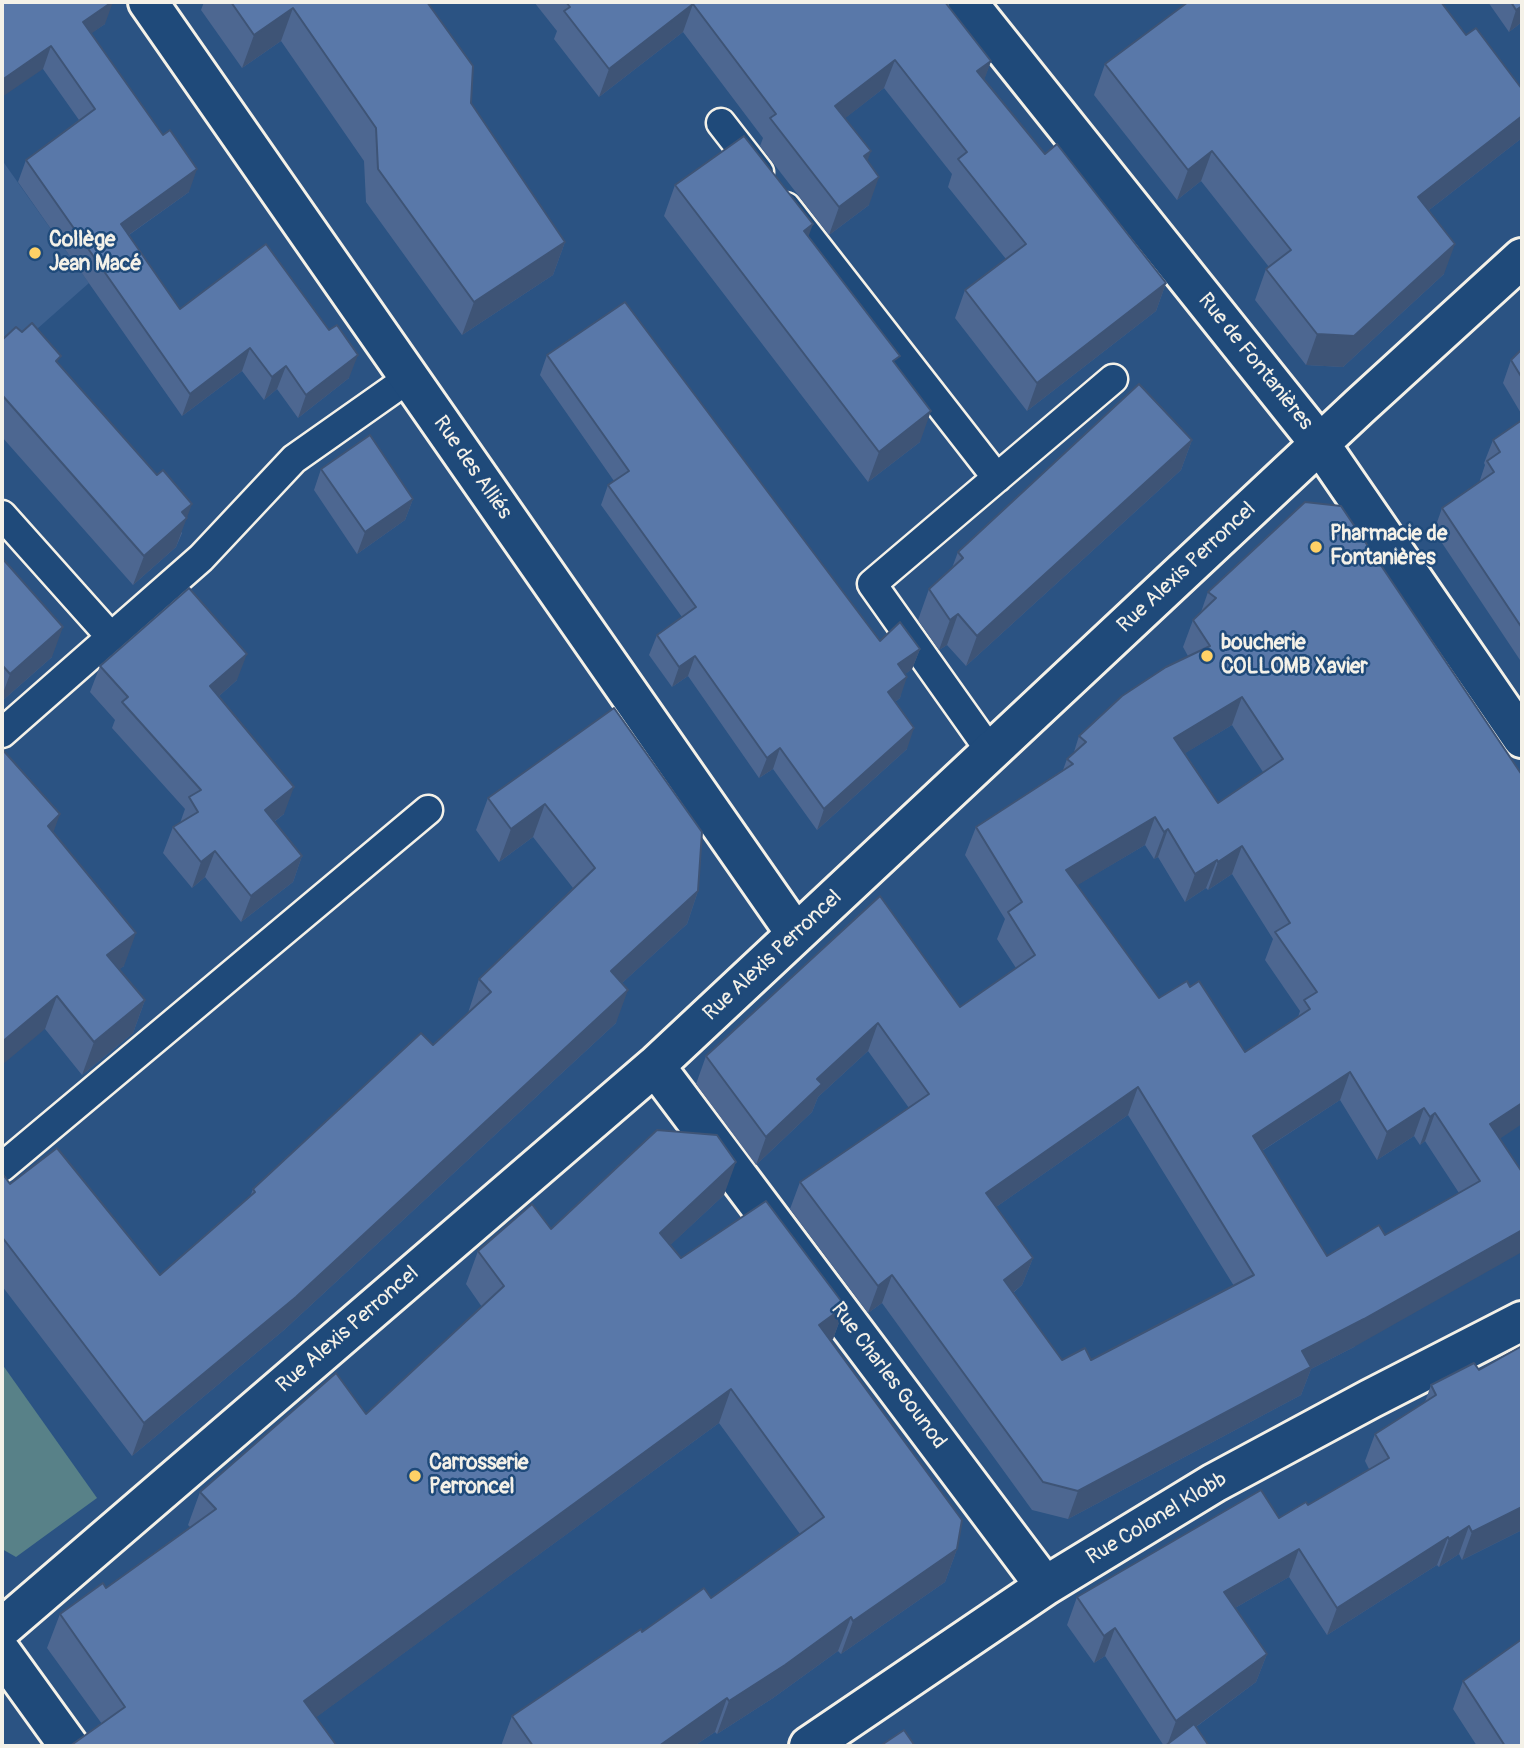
<!DOCTYPE html>
<html>
<head>
<meta charset="utf-8">
<style>
  body { margin:0 }
  #map { position:relative; width:1524px; height:1748px; overflow:hidden; background:#2b5383; font-family:Pangolin,sans-serif }
  canvas { display:block }
  .frame { position:absolute; inset:0; border:4px solid #f4f1e8; pointer-events:none }
</style>
</head>
<body>
<div id="map">
<canvas width="1524" height="1748"></canvas>
<div class="frame"></div>
</div>
<script>
const ctx = document.querySelector('canvas').getContext('2d');
ctx.lineJoin = 'round';
function fill(path, color) { ctx.fillStyle = color; ctx.fill(path, 'evenodd'); }
const toPath = rows => new Path2D(rows.map(r => 'M' + r).join(''));
function stroke(path, color, width, dash) { ctx.strokeStyle = color; ctx.lineWidth = width; ctx.lineCap = dash ? 'butt' : 'round'; ctx.setLineDash(dash || []); ctx.stroke(path); }
function write(font, color, halo, rows, align = 'center') {
  ctx.font = font + ' Pangolin,sans-serif'; ctx.lineWidth = 5; ctx.setLineDash([]); ctx.textBaseline = 'middle'; ctx.strokeStyle = halo; ctx.fillStyle = color; for (const [text, x, y, turn = 0] of rows) {
    ctx.save(); ctx.translate(x, y); ctx.rotate((+turn || 0) * Math.PI / 180); ctx.textAlign = isNaN(turn) ? turn : align; if (halo) ctx.strokeText(text, 0, 0); ctx.fillText(text, 0, 0); ctx.restore();
  }
}
const built = toPath([
  [2,160,89,283,2,360]
]);
const green = toPath([
  [2,1364,97,1498,16,1557,2,1549]
]);
const lane = toPath([
  [721,123,759,172],
  [786,207,997,478],
  [2,515,111,637],
  [2,733,201,558,294,459,409,378],
  [991,752,872,584,1113,379],
  [2,1167,428,810]
]);
const street = toPath([
  [148,2,796,934],
  [967,2,1320,444,1522,738],
  [655,1066,1045,1586],
  [2,1628,655,1066,1360,406,1522,258],
  [2,1653,69,1746],
  [809,1746,1045,1586,1214,1483,1370,1399,1522,1321]
]);
const wall = toPath([
  [2,2,105,24,91,33,189,192,129,235,180,309,349,378,298,418,277,389,264,400,242,371,182,416,18,182,26,160,79,120,43,69],
  [204,2,427,2,471,103,565,242,553,275,462,335,366,202,364,161,281,41,242,68,201,10],
  [534,2,945,2,991,61,984,79,1045,154,1166,283,1156,311,1027,411,955,318,965,290,1006,259,948,187,952,174,884,88,845,118,867,161,869,205,829,235,760,146,763,138,683,32,599,97,554,39,557,31],
  [1488,2,1522,2,1522,22,1509,32],
  [1466,35,1522,89,1522,138,1429,210,1444,274,1343,367,1306,365,1255,300,1266,269,1269,267,1201,181,1177,200,1094,95,1105,64],
  [675,185,808,237,920,442,868,482,664,216],
  [22,332,58,363,182,533,176,547,133,585,2,437,2,340],
  [1522,349,1522,415,1503,383,1511,360],
  [547,355,880,641,920,649,912,669,905,674,900,698,895,702,907,749,817,830,773,769,759,778,688,676,672,687,649,655,657,635,682,617,601,505,608,485,614,481,540,375],
  [1522,420,1522,663,1434,531,1442,508,1479,483,1485,465,1484,463,1493,440],
  [1192,440,1181,470,966,666,947,645,939,650,918,620,929,589,952,568,958,552],
  [321,469,413,499,405,520,357,554,314,490],
  [1305,502,1500,1139,1522,1172,1354,1347,1311,1369,1301,1395,1068,1519,1032,1510,882,1303,868,1313,790,1209,800,1182,909,1108,868,1051,818,1097,812,1112,756,1165,696,1084,706,1056,960,1007,1016,968,997,939,1005,919,965,855,976,827,1063,770,1067,759,1073,755,1079,736,1188,656,1183,647,1193,620,1201,612,1208,592],
  [1232,725,1263,772,1218,803,1185,753],
  [1145,845,1154,859,1158,857,1185,902,1206,888,1208,890,1232,874,1273,939,1265,960,1300,1011,1298,1017,1245,1052,1190,987,1159,998,1077,885],
  [1340,1100,1377,1160,1414,1136,1420,1145,1425,1141,1459,1193,1385,1235,1327,1256,1262,1151],
  [1128,1115,1234,1286,1091,1360,1062,1360,1013,1293,1022,1285,1033,1258,996,1207],
  [2,558,52,657,2,701],
  [100,666,237,680,219,696,284,814,274,822,302,856,293,882,241,922,205,877,192,888,163,853,173,827,180,823,185,809,112,728,115,720,90,692],
  [614,708,698,891,687,924,622,983,616,1023,284,1330,132,1456,2,1286,2,1173,10,1184,160,1275,250,1197,253,1189,433,1045,468,1013,479,979,573,888,533,837,499,862,476,830,488,798],
  [54,833,124,966,119,969,145,1000,133,1033,82,1075,45,1029],
  [724,1195,670,1245,681,1258,845,1306,833,1339,830,1341,957,1549,945,1582,841,1654,838,1651,773,1698,717,1734,715,1732,694,1746,501,1746,512,1716,642,1632,711,1598,800,1534,719,1423,316,1717,102,1724,47,1648,60,1614,106,1588,190,1527,188,1525,200,1492,366,1414,482,1307,466,1284,478,1251,551,1229],
  [1522,1342,1522,1530,1462,1560,1459,1554,1439,1567,1437,1565,1327,1635,1289,1577,1235,1608,1267,1654,1256,1682,1196,1727,1209,1746,1164,1746,1105,1656,1094,1663,1067,1625,1077,1597,1279,1518,1308,1505,1369,1469,1365,1461,1375,1434,1425,1402,1431,1385,1479,1370,1521,1346],
  [1463,1681,1522,1746,1477,1746,1453,1709]
]);
const shadedWall = toPath([
  [113,2,105,24,75,45,83,22],
  [693,4,683,32,599,97,609,69],
  [1522,6,1522,22,1509,32,1516,10],
  [293,8,281,41,242,68,254,35],
  [51,46,43,69,2,97,2,80],
  [895,60,884,88,825,134,835,106],
  [991,61,981,89,977,71],
  [1522,116,1522,138,1407,227,1418,197],
  [871,151,861,179,864,156],
  [1212,151,1201,181,1177,200,1188,170],
  [197,169,189,192,113,246,121,224],
  [879,177,869,205,829,235,839,207],
  [813,224,802,254,804,231],
  [565,242,553,275,462,335,474,302],
  [1455,244,1444,274,1343,367,1306,365,1317,334],
  [1166,283,1156,311,1027,411,1037,383],
  [250,348,242,371,182,416,190,394],
  [358,355,349,378,298,418,306,395],
  [286,366,277,389,264,400,272,377],
  [931,411,920,442,868,482,879,452],
  [1192,440,1181,470,966,666,977,636],
  [413,499,405,520,357,554,365,532],
  [192,504,176,547,133,585,144,556,182,512],
  [958,614,947,645,939,650,950,620],
  [63,627,52,657,2,701,2,696,10,674],
  [920,649,912,669,891,685,898,664],
  [247,654,237,680,201,712,210,686],
  [695,656,688,676,672,687,679,667],
  [907,677,900,698,881,713,888,692],
  [1242,697,1232,725,1164,766,1174,738],
  [914,728,907,749,817,830,824,809],
  [780,748,773,769,759,778,767,758],
  [294,787,284,814,255,836,265,810],
  [545,804,533,837,499,862,511,829],
  [60,814,48,847,48,826],
  [1155,817,1145,845,1056,898,1066,870],
  [1168,829,1158,857,1154,859,1164,832],
  [1242,846,1232,874,1208,890,1218,862],
  [215,851,205,877,192,888,201,862],
  [302,856,293,882,241,922,251,896],
  [1217,860,1206,888,1185,902,1195,874],
  [698,891,687,924,599,1004,611,971],
  [136,933,124,966,95,988,107,955],
  [628,990,616,1023,284,1330,132,1456,144,1423],
  [57,996,45,1029,2,1065,2,1042],
  [145,1000,133,1033,82,1075,94,1042],
  [878,1023,868,1051,818,1097,812,1112,756,1165,766,1137,817,1079],
  [1350,1072,1340,1100,1243,1163,1253,1136],
  [1138,1087,1128,1115,976,1221,986,1193],
  [1522,1103,1522,1124,1480,1152,1490,1124],
  [1424,1108,1414,1136,1377,1160,1387,1132],
  [1435,1113,1425,1141,1420,1145,1430,1117],
  [736,1162,724,1195,648,1266,660,1233],
  [1522,1230,1522,1252,1354,1347,1311,1369,1301,1395,1068,1519,1078,1491,1302,1351],
  [1033,1258,1022,1285,994,1308,1004,1280],
  [892,1275,882,1303,868,1313,878,1286],
  [845,1306,833,1339,806,1358,819,1325],
  [731,1389,719,1423,292,1735,304,1701],
  [1522,1507,1522,1530,1462,1560,1472,1532],
  [1469,1526,1459,1554,1439,1567,1449,1539],
  [1448,1537,1437,1565,1327,1635,1337,1608],
  [957,1549,945,1582,841,1654,853,1621],
  [1299,1549,1289,1577,1214,1620,1224,1592],
  [851,1617,838,1651,773,1698,717,1734,729,1701],
  [1115,1628,1105,1656,1094,1663,1104,1636],
  [1267,1654,1256,1682,1170,1746,1167,1746,1176,1721],
  [727,1698,715,1732,694,1746,659,1746]
]);
const building = toPath([
  [2,2,112,2,83,22,163,135,170,130,197,169,121,224,180,309,266,244,329,330,337,325,358,355,306,395,286,366,272,377,250,348,190,394,26,160,95,109,51,46,2,80,2,2],
  [231,2,427,2,473,66,471,103,565,242,474,302,378,169,376,128,293,8,254,35,231,2],
  [566,2,945,2,991,61,977,71,1045,154,1057,144,1166,283,1037,383,965,290,1026,244,958,159,967,152,895,60,835,106,871,151,864,156,879,177,839,207,770,118,776,114,693,4,609,69,564,11,570,7,566,2],
  [1188,2,1441,2,1466,35,1476,28,1522,89,1522,116,1418,197,1455,244,1354,336,1317,334,1266,269,1291,250,1212,151,1188,170,1105,64,1188,2],
  [1511,2,1522,2,1522,6,1516,10,1511,2],
  [744,136,813,224,804,231,900,356,893,361,931,411,879,452,675,185,744,136],
  [625,302,880,641,900,622,920,649,898,664,907,677,888,692,914,728,824,809,780,748,767,758,695,656,679,667,657,635,696,607,608,485,629,471,547,355,625,302],
  [32,323,61,356,56,361,157,475,163,470,192,504,182,512,187,518,144,556,2,395,2,340,16,327,22,332,32,323],
  [1522,349,1522,378,1511,360,1522,349],
  [1139,384,1192,440,977,636,958,614,950,620,929,589,963,558,958,552,1139,384],
  [1522,420,1522,628,1442,508,1494,472,1487,461,1500,452,1493,440,1522,420],
  [370,435,413,499,365,532,321,469,370,435],
  [1305,502,1341,506,1522,775,1522,1103,1490,1124,1522,1172,1522,1230,1364,1319,1302,1351,1311,1367,1078,1491,1043,1482,892,1275,878,1286,800,1182,929,1094,878,1023,817,1079,822,1084,766,1137,706,1056,880,896,960,1007,1035,955,1008,912,1022,902,976,827,1073,764,1067,759,1086,742,1079,736,1122,696,1166,667,1210,646,1193,620,1216,598,1208,592,1305,502],
  [1242,697,1283,759,1218,803,1174,738,1242,697],
  [1155,817,1164,832,1168,829,1195,874,1217,860,1218,862,1242,846,1290,923,1275,932,1317,992,1304,1000,1310,1009,1245,1052,1199,981,1190,987,1187,981,1159,998,1066,870,1155,817],
  [1350,1072,1387,1132,1424,1108,1430,1117,1435,1113,1480,1181,1385,1235,1379,1225,1327,1256,1253,1136,1350,1072],
  [1138,1087,1254,1275,1091,1360,1085,1348,1062,1360,1004,1280,1033,1258,986,1193,1138,1087],
  [2,558,63,627,10,674,2,665,2,558],
  [189,588,247,654,210,686,294,787,265,810,302,856,251,896,215,851,201,862,173,827,198,812,189,797,201,790,122,702,128,697,100,666,189,588],
  [614,708,702,832,698,891,611,971,628,990,296,1297,144,1423,2,1237,2,1173,10,1184,57,1148,160,1275,255,1192,253,1189,421,1033,433,1045,491,992,479,979,595,868,545,804,511,829,488,798,614,708],
  [2,749,60,814,48,826,136,933,107,955,145,1000,94,1042,57,996,2,1042,2,749],
  [657,1130,717,1135,736,1162,660,1233,681,1258,766,1201,845,1306,819,1325,962,1520,957,1549,853,1621,851,1617,785,1665,729,1701,727,1698,659,1746,533,1746,512,1716,641,1629,642,1632,704,1588,711,1598,824,1517,731,1389,304,1701,337,1746,70,1746,125,1707,60,1614,103,1583,106,1588,216,1509,200,1492,336,1373,366,1414,504,1286,478,1251,532,1204,551,1229,657,1130],
  [1522,1346,1522,1507,1472,1532,1469,1526,1449,1539,1448,1537,1337,1608,1299,1549,1224,1592,1267,1654,1176,1721,1115,1628,1104,1636,1077,1597,1261,1490,1279,1518,1306,1502,1308,1505,1389,1458,1375,1434,1436,1395,1431,1385,1474,1363,1479,1370,1522,1346],
  [1522,1639,1522,1746,1505,1746,1463,1681,1522,1639],
  [1194,1724,1209,1746,1165,1746,1194,1724],
  [904,1730,915,1746,880,1746,904,1730]
]);
const markers = [
  [35,253,7,"#ffd166"],
  [1316,547,7,"#ffd166"],
  [1207,656,7,"#ffd166"],
  [415,1476,7,"#ffd166"]
];
const poiNames = [
  ["Collège",49,241],
  ["Jean Macé",49,265],
  ["Pharmacie de",1330,535],
  ["Fontanières",1330,559],
  ["boucherie",1221,644],
  ["COLLOMB Xavier",1221,668],
  ["Carrosserie",429,1464],
  ["Perroncel",429,1488]
];
const streetNames = [
  ["Rue de Fontanières",1255,362,51],
  ["Rue des Alliés",472,468,55],
  ["Rue Alexis Perroncel",1187,568,-43],
  ["Rue Alexis Perroncel",773,956,-43],
  ["Rue Alexis Perroncel",348,1330,-41],
  ["Rue Charles Gounod",888,1376,53],
  ["Rue Colonel Klobb",1157,1519,-31]
];
fill(built, '#3d6190');
fill(green, '#588188');
stroke(lane, '#f4f1e8', 33);
stroke(street, '#f4f1e8', 44);
stroke(lane, '#1f4a7a', 28);
stroke(street, '#1f4a7a', 38);
fill(wall, '#4d6791');
fill(shadedWall, '#3e5476');
fill(building, '#5978a9');
stroke(building, '#3e5476', 2);
for (const [x, y, r, color] of markers) { const dot = new Path2D(); dot.arc(x, y, r, 0, 2 * Math.PI); ctx.fillStyle = color; ctx.fill(dot); stroke(dot, '#1f4a7a', 2.5); }
write('bold 21px', '#f4f1e8', '#1f4a7a', poiNames, 'left');
write('21px', '#f4f1e8', '#1f4a7a', streetNames);
</script>
</body>
</html>
